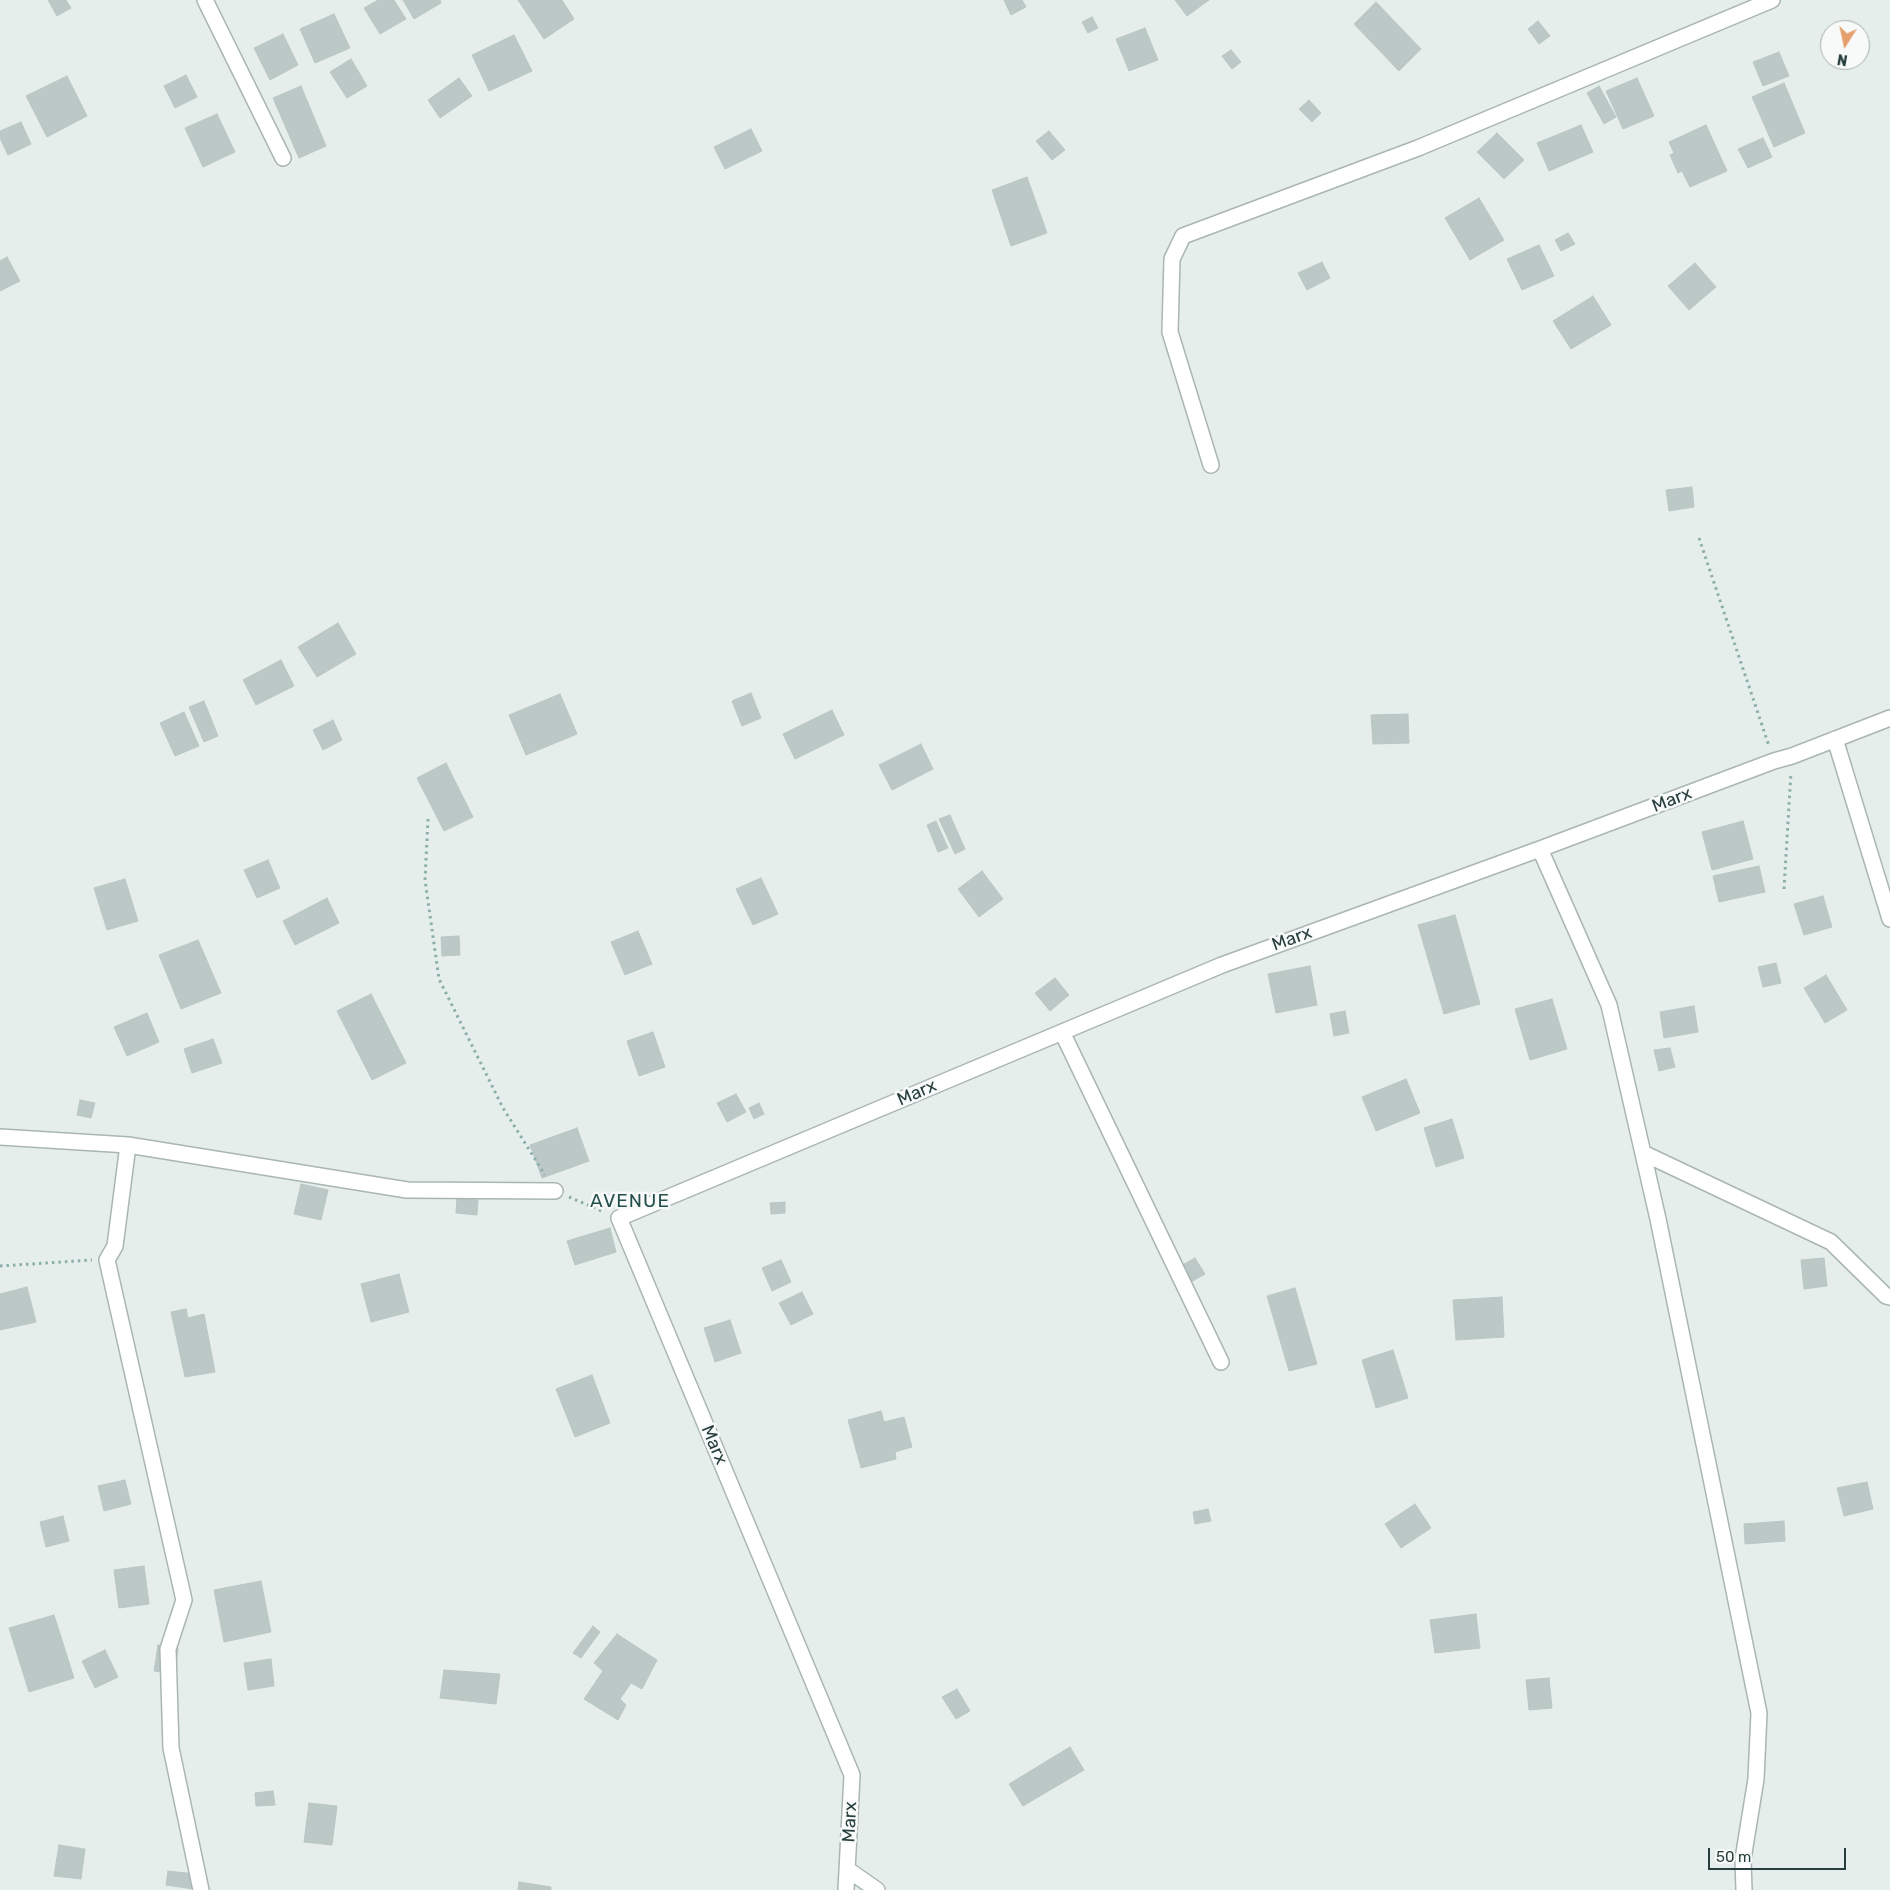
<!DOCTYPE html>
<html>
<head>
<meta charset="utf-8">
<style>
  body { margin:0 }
  #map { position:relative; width:1890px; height:1890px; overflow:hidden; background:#e6eeec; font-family:Rubik,sans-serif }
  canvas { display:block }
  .north { position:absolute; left:1820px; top:20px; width:50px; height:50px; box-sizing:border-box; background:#f7faf9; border:1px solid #a4afad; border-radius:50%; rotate:190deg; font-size:14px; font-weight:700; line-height:20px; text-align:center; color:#273e3c }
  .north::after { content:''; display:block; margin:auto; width:18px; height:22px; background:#e59f6d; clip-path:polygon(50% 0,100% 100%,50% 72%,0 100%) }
  .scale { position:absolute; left:1708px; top:1848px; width:138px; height:22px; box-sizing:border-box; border:2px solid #273e3c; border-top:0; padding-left:6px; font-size:15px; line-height:18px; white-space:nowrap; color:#273e3c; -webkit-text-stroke:4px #f7faf9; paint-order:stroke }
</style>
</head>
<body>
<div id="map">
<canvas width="1890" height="1890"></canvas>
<div class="north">N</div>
<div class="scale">50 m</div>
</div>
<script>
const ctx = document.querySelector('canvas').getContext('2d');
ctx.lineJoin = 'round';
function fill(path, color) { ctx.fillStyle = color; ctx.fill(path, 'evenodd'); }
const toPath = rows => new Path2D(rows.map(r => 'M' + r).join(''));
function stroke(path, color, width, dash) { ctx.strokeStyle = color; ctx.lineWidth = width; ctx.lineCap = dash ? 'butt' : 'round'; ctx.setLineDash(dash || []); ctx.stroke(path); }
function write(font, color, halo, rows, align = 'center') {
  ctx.font = font + ' Rubik,sans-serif'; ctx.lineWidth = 5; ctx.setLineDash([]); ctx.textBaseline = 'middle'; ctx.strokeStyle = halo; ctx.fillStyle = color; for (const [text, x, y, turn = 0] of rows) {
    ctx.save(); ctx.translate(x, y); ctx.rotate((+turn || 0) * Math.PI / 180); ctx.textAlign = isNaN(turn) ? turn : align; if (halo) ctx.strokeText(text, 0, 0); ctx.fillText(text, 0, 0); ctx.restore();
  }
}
const building = toPath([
  [48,0,66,0,71,8,57,16,48,0],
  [378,0,394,0,406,19,380,34,364,8,378,0],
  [403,0,440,0,441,3,414,19,403,0],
  [518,0,562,0,574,19,544,39,518,0],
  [1004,0,1022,0,1026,7,1011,15,1004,0],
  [1175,0,1209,0,1187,16,1175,0],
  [1376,2,1421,49,1399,71,1354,24,1376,2],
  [334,14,350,48,315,63,300,29,334,14],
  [1092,17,1098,28,1088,33,1082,22,1092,17],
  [1538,21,1550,36,1539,44,1528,29,1538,21],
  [1145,28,1158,60,1129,71,1116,39,1145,28],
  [283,34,298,65,270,80,254,48,283,34],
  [514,35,532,71,489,91,472,55,514,35],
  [1231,50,1241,62,1232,69,1222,56,1231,50],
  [1779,52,1789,76,1763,86,1753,62,1779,52],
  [351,59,367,86,347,98,330,72,351,59],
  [186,75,197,97,175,108,164,86,186,75],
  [67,76,87,116,47,137,26,96,67,76],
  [459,78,472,96,440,118,428,100,459,78],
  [1637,78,1654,116,1623,129,1606,91,1637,78],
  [1784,83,1805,133,1774,147,1752,97,1784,83],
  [301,86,326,146,299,158,273,98,301,86],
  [1599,86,1616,117,1604,124,1587,93,1599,86],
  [1309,100,1321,113,1312,122,1299,109,1309,100],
  [217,114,235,152,203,167,185,128,217,114],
  [21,122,31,144,8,155,0,138,0,131,21,122],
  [1581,125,1593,152,1549,171,1537,143,1581,125],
  [1706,125,1727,171,1690,187,1682,171,1678,173,1670,155,1674,153,1669,142,1706,125],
  [751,129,762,151,725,169,714,147,751,129],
  [1049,131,1065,150,1052,160,1036,141,1049,131],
  [1497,133,1524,160,1504,179,1477,152,1497,133],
  [1763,138,1772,157,1748,168,1738,149,1763,138],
  [1027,177,1047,233,1011,246,992,190,1027,177],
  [1479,198,1504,240,1470,260,1445,218,1479,198],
  [1568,233,1575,244,1561,251,1555,240,1568,233],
  [1539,245,1554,276,1522,290,1507,259,1539,245],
  [7,257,20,281,0,291,0,261,7,257],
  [1322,262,1330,278,1307,290,1298,273,1322,262],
  [1695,263,1716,287,1689,310,1668,286,1695,263],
  [1593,296,1611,325,1571,349,1553,321,1593,296],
  [1692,487,1694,507,1669,511,1666,490,1692,487],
  [338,623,356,654,317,677,298,647,338,623],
  [281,660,294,686,256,705,243,680,281,660],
  [751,693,761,718,742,726,732,701,751,693],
  [560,694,577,734,526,755,509,715,560,694],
  [204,701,218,736,204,742,189,707,204,701],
  [832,710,844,735,795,759,783,734,832,710],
  [184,712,199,746,175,756,160,723,184,712],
  [1408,714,1409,743,1373,744,1371,715,1408,714],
  [333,720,342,740,323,750,313,730,333,720],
  [921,744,933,769,892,790,879,765,921,744],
  [446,763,473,817,444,831,417,778,446,763],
  [950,815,965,849,955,854,939,819,950,815],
  [936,821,948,848,938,852,927,825,936,821],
  [1743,821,1753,859,1712,870,1702,832,1743,821],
  [268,860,280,888,257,898,244,870,268,860],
  [1759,866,1765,892,1719,902,1713,876,1759,866],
  [982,871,1003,899,979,917,958,889,982,871],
  [761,878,778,914,753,925,736,889,761,878],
  [125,879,138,921,107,930,94,888,125,879],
  [1823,896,1832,927,1804,935,1794,904,1823,896],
  [327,898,339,923,295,945,283,921,327,898],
  [1455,915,1480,1004,1444,1014,1418,925,1455,915],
  [638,931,652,964,625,975,611,942,638,931],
  [459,936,460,955,442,956,441,937,459,936],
  [198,940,221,993,181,1009,159,955,198,940],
  [1776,963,1781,983,1763,987,1758,967,1776,963],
  [1310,966,1317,1005,1276,1013,1268,974,1310,966],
  [1826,975,1847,1010,1825,1023,1804,988,1826,975],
  [1055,978,1069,995,1050,1011,1035,993,1055,978],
  [371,994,406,1063,372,1080,337,1011,371,994],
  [1552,999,1567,1049,1530,1060,1515,1009,1552,999],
  [1694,1006,1698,1032,1664,1038,1660,1012,1694,1006],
  [1345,1011,1349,1033,1334,1036,1330,1014,1345,1011],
  [147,1013,159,1042,127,1056,114,1027,147,1013],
  [653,1032,665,1067,639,1076,627,1041,653,1032],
  [213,1039,222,1063,192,1073,184,1049,213,1039],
  [1670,1048,1675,1067,1659,1071,1654,1050,1670,1048],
  [1406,1079,1420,1113,1376,1131,1362,1097,1406,1079],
  [736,1094,746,1112,727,1122,717,1103,736,1094],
  [80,1100,95,1103,91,1118,77,1115,80,1100],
  [759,1103,764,1114,754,1119,749,1108,759,1103],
  [1452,1119,1464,1158,1436,1167,1424,1128,1452,1119],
  [577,1128,589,1161,542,1178,530,1145,577,1128],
  [301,1184,328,1190,321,1220,294,1214,301,1184],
  [457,1198,478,1200,477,1215,456,1213,457,1198],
  [785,1202,785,1213,771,1214,770,1203,785,1202],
  [610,1228,616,1252,575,1265,567,1241,610,1228],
  [1195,1258,1205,1274,1182,1287,1172,1271,1195,1258],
  [1824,1258,1827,1286,1804,1289,1801,1260,1824,1258],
  [781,1260,791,1282,772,1291,762,1268,781,1260],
  [399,1274,409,1312,371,1322,361,1284,399,1274],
  [27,1287,36,1322,0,1330,0,1294,27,1287],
  [1295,1288,1317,1364,1289,1371,1267,1296,1295,1288],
  [802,1292,813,1314,791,1325,779,1303,802,1292],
  [1502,1297,1504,1337,1456,1340,1453,1300,1502,1297],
  [186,1309,188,1318,204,1314,215,1372,185,1377,171,1312,186,1309],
  [730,1320,741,1353,715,1362,704,1328,730,1320],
  [1393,1350,1408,1398,1376,1408,1362,1360,1393,1350],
  [592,1375,610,1423,575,1437,556,1389,592,1375],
  [881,1411,884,1422,904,1417,912,1447,895,1452,896,1459,861,1468,848,1420,881,1411],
  [125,1480,131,1504,104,1511,98,1486,125,1480],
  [1867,1482,1873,1509,1844,1516,1837,1488,1867,1482],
  [1415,1504,1431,1528,1401,1548,1385,1524,1415,1504],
  [1208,1509,1211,1521,1195,1524,1193,1512,1208,1509],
  [63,1516,69,1541,46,1547,40,1522,63,1516],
  [1784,1521,1785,1541,1745,1544,1744,1524,1784,1521],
  [144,1566,149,1604,119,1608,114,1570,144,1566],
  [261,1581,271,1632,224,1642,214,1590,261,1581],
  [1476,1614,1480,1648,1435,1653,1430,1620,1476,1614],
  [54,1615,74,1678,29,1692,9,1628,54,1615],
  [593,1626,600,1632,581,1658,573,1653,593,1626],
  [617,1634,657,1660,642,1689,631,1683,620,1699,626,1705,618,1720,584,1699,603,1671,594,1663,617,1634],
  [158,1645,178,1648,175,1674,154,1671,158,1645],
  [105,1650,118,1677,95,1688,82,1661,105,1650],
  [271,1659,274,1686,248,1690,244,1663,271,1659],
  [444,1670,500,1674,496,1704,440,1698,444,1670],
  [1549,1678,1552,1708,1529,1710,1526,1680,1549,1678],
  [957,1689,970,1711,956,1719,942,1697,957,1689],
  [1070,1747,1084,1770,1023,1806,1009,1784,1070,1747],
  [273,1791,275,1805,256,1806,255,1793,273,1791],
  [309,1803,337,1806,332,1845,304,1842,309,1803],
  [59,1845,85,1849,81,1879,54,1876,59,1845],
  [168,1871,195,1874,193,1889,166,1885,168,1871],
  [519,1882,551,1887,551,1890,518,1890,519,1882]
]);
const path = toPath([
  [1699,538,1769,746],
  [428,819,425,880,439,979,503,1108,545,1175],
  [1784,889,1791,772],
  [569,1197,604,1212],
  [0,1266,92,1260]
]);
const minor = toPath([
  [205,0,283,158],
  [1211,465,1170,332,1172,259,1183,236,1418,148,1772,0],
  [1835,739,1890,919],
  [1540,849,1609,1005,1658,1219,1759,1713,1756,1779,1743,1859,1744,1890],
  [1062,1032,1221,1362],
  [0,1137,128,1145,407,1190,555,1191],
  [128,1145,115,1246,107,1260,184,1600,168,1649,171,1748,201,1890],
  [1643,1153,1831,1242,1886,1296,1890,1297],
  [847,1869,877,1890],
  [846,1890,852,1775,619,1218,1222,965,1540,849,1774,761,1792,756,1890,718]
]);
const streetNames = [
  ["Marx",1672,800,-21],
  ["Marx",1292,939,-20],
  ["Marx",917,1093,-23],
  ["Marx",714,1445,67],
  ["Marx",850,1822,-87]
];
const neighbourhoodNames = [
  ["AVENUE",630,1202]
];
fill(building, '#bcc8c5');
stroke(building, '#b9c7c4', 1);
stroke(minor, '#a9b6b4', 18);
stroke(path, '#8aaea9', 3, [2.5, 4]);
stroke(minor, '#fff', 15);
write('18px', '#273e3c', '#f7faf9', streetNames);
ctx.letterSpacing = '1px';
write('19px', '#244f4c', '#f7faf9', neighbourhoodNames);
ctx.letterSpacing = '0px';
</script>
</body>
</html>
